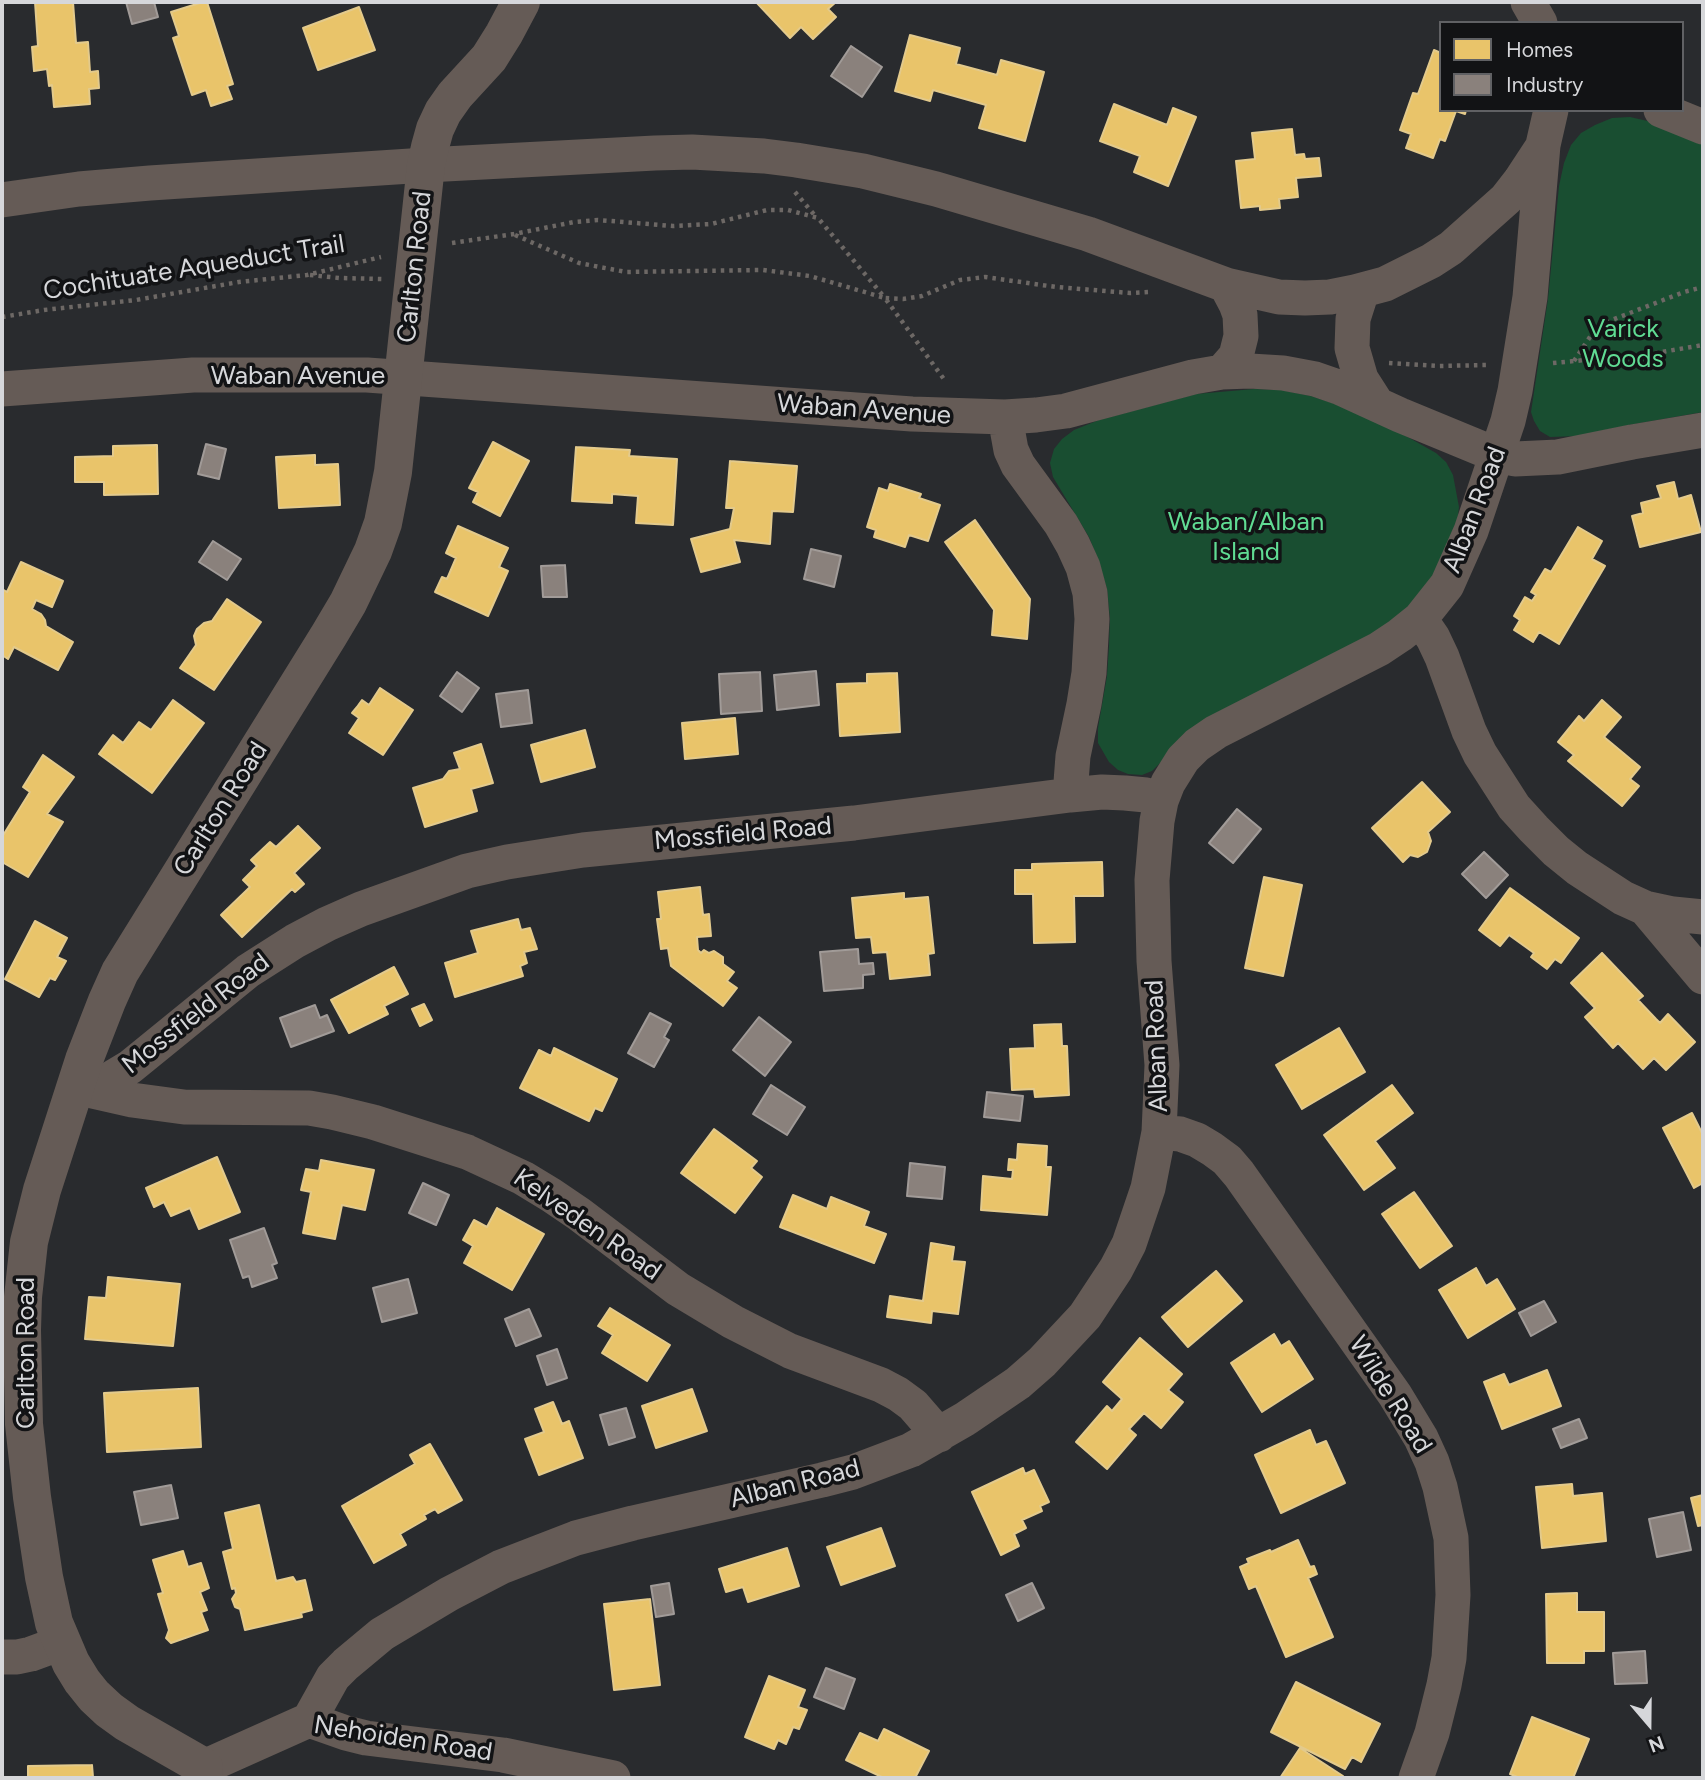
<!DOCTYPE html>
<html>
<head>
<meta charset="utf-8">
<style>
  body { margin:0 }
  #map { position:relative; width:1705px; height:1780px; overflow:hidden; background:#292b2e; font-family:Figtree,sans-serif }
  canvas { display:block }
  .frame { position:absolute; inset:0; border:4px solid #d6d7da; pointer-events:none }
  .legend { position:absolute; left:1439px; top:21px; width:245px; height:91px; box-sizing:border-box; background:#121315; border:2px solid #606164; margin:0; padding:9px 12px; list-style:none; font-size:21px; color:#d6d7da }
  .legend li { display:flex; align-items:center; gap:14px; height:35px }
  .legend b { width:35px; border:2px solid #606164 }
  .north { position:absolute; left:1614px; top:1689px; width:70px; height:70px; -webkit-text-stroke:5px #121315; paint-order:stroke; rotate:160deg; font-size:19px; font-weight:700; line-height:28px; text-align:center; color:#d6d7da }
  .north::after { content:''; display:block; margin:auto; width:24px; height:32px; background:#d6d7da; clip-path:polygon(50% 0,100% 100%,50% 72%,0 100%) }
</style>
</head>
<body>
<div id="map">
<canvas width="1705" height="1780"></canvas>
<div class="frame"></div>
<ul class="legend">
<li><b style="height:19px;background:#e9c46a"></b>Homes</li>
<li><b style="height:19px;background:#8a817c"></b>Industry</li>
</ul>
<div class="north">N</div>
</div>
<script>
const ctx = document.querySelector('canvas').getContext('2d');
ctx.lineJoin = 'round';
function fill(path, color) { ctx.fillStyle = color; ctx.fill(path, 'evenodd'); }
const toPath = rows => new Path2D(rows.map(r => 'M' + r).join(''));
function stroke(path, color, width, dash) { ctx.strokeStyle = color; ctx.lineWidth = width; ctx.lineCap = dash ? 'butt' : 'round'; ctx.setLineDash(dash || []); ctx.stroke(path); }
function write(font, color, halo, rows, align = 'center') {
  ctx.font = font + ' Figtree,sans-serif'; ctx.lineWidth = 7; ctx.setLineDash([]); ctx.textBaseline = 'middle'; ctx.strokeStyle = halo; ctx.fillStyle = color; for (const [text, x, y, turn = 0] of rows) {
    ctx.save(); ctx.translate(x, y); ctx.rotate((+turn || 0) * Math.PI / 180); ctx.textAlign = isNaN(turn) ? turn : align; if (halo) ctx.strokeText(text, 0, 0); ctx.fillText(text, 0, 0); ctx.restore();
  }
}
const green = toPath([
  [1630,117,1652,122,1703,144,1703,412,1629,425,1578,436,1550,437,1540,431,1534,421,1531,412,1548,299,1559,186,1564,163,1571,145,1581,133,1595,125,1612,118],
  [1254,389,1281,390,1311,396,1335,404,1397,431,1436,453,1446,462,1453,475,1459,507,1457,523,1435,578,1392,624,1160,763,1152,771,1142,775,1128,774,1118,770,1109,762,1098,743,1098,728,1107,676,1109,646,1110,618,1107,589,1099,562,1089,537,1053,477,1050,463,1054,449,1062,439,1074,430,1099,420,1196,394]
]);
const homes = toPath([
  [35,2,73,2,76,43,88,42,90,72,98,71,99,88,89,89,90,104,54,107,52,85,49,86,47,69,34,71,32,47,38,46,35,2],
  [203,2,207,2,233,84,227,86,232,99,211,106,206,90,192,95,173,38,179,36,171,12,203,2],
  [756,2,836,2,828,9,836,17,813,39,801,27,790,38,756,2],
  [359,7,375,50,318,70,303,28,359,7],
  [910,35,960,48,956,64,997,75,1001,60,1044,72,1025,141,979,128,986,105,933,90,930,101,895,91,910,35],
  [1434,50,1441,53,1441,110,1466,110,1465,114,1456,111,1445,141,1440,139,1433,158,1406,148,1411,134,1400,130,1413,93,1418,94,1434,50],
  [1114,104,1167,125,1173,108,1196,117,1168,186,1134,172,1140,156,1100,141,1114,104],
  [1292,129,1295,155,1304,154,1305,159,1319,158,1321,176,1296,178,1298,197,1279,199,1280,208,1260,210,1260,206,1241,208,1236,161,1255,159,1252,133,1292,129],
  [493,442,529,461,500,516,473,502,478,492,469,488,493,442],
  [157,445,158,494,104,495,104,482,75,482,75,457,113,456,113,446,157,445],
  [576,447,630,450,629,456,677,459,673,525,636,523,638,496,612,494,612,503,572,501,576,447],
  [315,455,315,465,338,464,340,505,279,508,276,457,315,455],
  [730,461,797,466,793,512,772,511,770,544,734,540,740,562,701,572,691,539,730,529,734,508,726,508,730,461],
  [1674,482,1678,499,1691,495,1701,532,1640,547,1632,516,1643,513,1641,503,1661,498,1657,486,1674,482],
  [890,484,921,494,919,498,940,505,928,541,909,535,905,547,874,537,876,530,867,527,879,488,888,491,890,484],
  [975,520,1030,599,1027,639,992,635,994,610,945,542,975,520],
  [458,526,508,548,499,567,508,571,488,616,435,592,442,577,447,579,456,558,446,553,458,526],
  [1578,527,1602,541,1592,559,1605,566,1559,644,1539,632,1533,642,1514,630,1520,620,1514,616,1525,597,1532,601,1536,595,1531,592,1545,569,1551,572,1578,527],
  [21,562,63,581,52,607,36,600,32,609,41,614,45,620,46,626,73,642,58,670,14,647,8,659,2,655,2,589,7,592,21,562],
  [227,599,261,622,214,690,180,668,196,645,194,636,197,629,204,623,212,621,227,599],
  [897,673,900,732,840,736,837,684,867,683,867,674,897,673],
  [380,688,413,710,383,755,349,733,359,718,352,713,357,707,362,700,369,705,380,688],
  [173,700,204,723,152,793,99,754,113,735,123,743,139,722,151,730,173,700],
  [1602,700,1621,717,1604,737,1640,767,1630,779,1639,786,1622,806,1568,761,1574,755,1558,742,1579,716,1584,721,1602,700],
  [735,718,738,754,685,759,682,723,735,718],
  [585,730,595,767,541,782,531,745,585,730],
  [481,744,493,783,471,789,477,811,425,827,413,788,443,779,449,771,460,769,454,753,481,744],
  [43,755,74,777,47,814,63,822,28,877,2,862,2,837,30,792,23,787,43,755],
  [1422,782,1450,812,1428,832,1431,841,1427,852,1418,857,1410,855,1403,862,1372,828,1422,782],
  [298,826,320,848,294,873,304,884,295,892,292,889,242,937,221,915,250,887,243,880,257,866,251,860,270,842,276,847,298,826],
  [1102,862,1103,896,1074,896,1075,942,1034,943,1033,894,1015,894,1015,870,1032,870,1032,864,1102,862],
  [1264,877,1302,885,1283,976,1245,968,1264,877],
  [700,887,703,915,709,914,711,936,697,937,698,950,701,953,704,950,709,953,714,951,723,957,723,964,734,972,727,981,737,988,723,1006,671,966,668,948,661,949,657,919,661,919,658,892,700,887],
  [1510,888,1579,938,1561,963,1555,959,1547,969,1531,957,1534,953,1509,935,1500,946,1479,930,1510,888],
  [904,893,904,899,928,897,934,953,928,954,930,975,890,979,887,952,873,953,871,937,856,938,852,898,904,893],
  [518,919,521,930,530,928,537,949,524,952,527,963,520,966,523,976,455,997,445,963,478,953,471,931,518,919],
  [35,921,67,938,57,957,66,961,55,980,50,978,39,997,5,979,35,921],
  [1602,953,1643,996,1638,1000,1656,1019,1660,1023,1668,1014,1695,1042,1666,1070,1654,1058,1643,1069,1618,1043,1613,1048,1585,1017,1595,1008,1571,983,1602,953],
  [394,967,408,994,384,1006,388,1014,349,1033,331,1000,394,967],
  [424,1004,432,1020,420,1026,412,1009,424,1004],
  [1061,1024,1062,1046,1067,1046,1069,1095,1035,1097,1034,1089,1012,1090,1010,1049,1035,1048,1034,1025,1061,1024],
  [1339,1028,1365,1072,1302,1109,1276,1065,1339,1028],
  [554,1048,617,1079,602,1111,595,1108,589,1121,520,1088,539,1050,551,1056,554,1048],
  [1392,1085,1413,1113,1375,1141,1395,1168,1364,1190,1324,1135,1392,1085],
  [1692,1113,1703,1135,1703,1183,1694,1188,1663,1128,1692,1113],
  [714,1129,757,1161,751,1168,762,1177,735,1213,681,1173,714,1129],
  [1018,1144,1047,1146,1046,1167,1051,1167,1047,1215,981,1210,983,1176,1012,1179,1013,1170,1008,1170,1009,1159,1017,1160,1018,1144],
  [217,1157,240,1212,199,1229,190,1208,171,1216,164,1202,154,1207,146,1188,217,1157],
  [321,1160,374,1170,365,1210,342,1205,335,1239,303,1233,311,1192,301,1190,306,1169,319,1171,321,1160],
  [1414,1192,1452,1246,1420,1268,1382,1214,1414,1192],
  [793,1195,827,1209,831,1197,869,1212,864,1226,886,1234,874,1263,780,1227,793,1195],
  [497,1208,544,1234,512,1290,464,1263,473,1246,463,1240,474,1220,487,1227,497,1208],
  [931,1243,954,1247,952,1261,965,1262,958,1314,932,1311,931,1323,887,1317,890,1296,923,1301,931,1243],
  [1476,1268,1486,1286,1497,1279,1515,1309,1468,1338,1439,1290,1476,1268],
  [1216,1271,1242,1301,1188,1347,1162,1317,1216,1271],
  [108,1277,180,1284,173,1346,85,1339,89,1297,106,1298,108,1277],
  [610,1308,670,1345,647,1381,602,1353,613,1335,598,1326,610,1308],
  [1274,1334,1281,1346,1289,1341,1313,1379,1262,1412,1231,1363,1274,1334],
  [1140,1338,1182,1374,1168,1390,1183,1402,1161,1428,1144,1413,1129,1429,1136,1435,1107,1469,1076,1442,1107,1406,1112,1411,1122,1399,1103,1382,1140,1338],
  [1547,1370,1561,1406,1502,1429,1484,1382,1504,1374,1509,1385,1547,1370],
  [198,1388,201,1447,107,1452,104,1393,198,1388],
  [692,1389,707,1431,656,1448,642,1406,692,1389],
  [553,1402,562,1424,569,1421,583,1458,539,1475,525,1439,544,1432,535,1409,553,1402],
  [1310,1430,1316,1445,1326,1441,1345,1483,1281,1513,1255,1455,1310,1430],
  [430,1444,462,1500,438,1513,435,1509,424,1515,426,1519,400,1534,406,1545,374,1563,342,1506,415,1464,410,1455,430,1444],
  [1023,1468,1025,1474,1034,1470,1049,1502,1040,1506,1042,1511,1022,1520,1026,1528,1014,1534,1019,1546,1001,1555,972,1492,1023,1468],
  [1572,1484,1573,1496,1602,1493,1606,1541,1542,1548,1536,1487,1572,1484],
  [1703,1495,1703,1525,1698,1526,1691,1498,1703,1495],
  [259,1505,276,1581,293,1577,296,1582,305,1580,312,1610,301,1613,302,1617,245,1630,240,1609,235,1607,232,1599,236,1593,235,1588,232,1589,223,1552,233,1549,225,1513,259,1505],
  [881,1528,895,1566,841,1585,827,1547,881,1528],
  [1298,1540,1310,1567,1314,1566,1317,1574,1308,1578,1333,1637,1286,1657,1256,1586,1249,1589,1240,1567,1249,1563,1247,1559,1270,1550,1271,1552,1298,1540],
  [787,1548,799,1586,748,1602,743,1587,726,1592,719,1569,787,1548],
  [183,1551,188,1567,201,1563,209,1588,200,1592,207,1610,201,1612,208,1630,171,1643,166,1638,169,1630,158,1594,163,1593,153,1560,183,1551],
  [1577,1593,1577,1612,1604,1612,1604,1651,1584,1651,1584,1663,1547,1663,1546,1594,1577,1593],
  [650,1599,660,1685,614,1690,604,1604,650,1599],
  [769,1676,805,1690,798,1707,807,1710,799,1729,793,1727,786,1744,778,1740,774,1749,745,1737,769,1676],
  [1296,1682,1380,1724,1361,1762,1352,1757,1345,1769,1271,1732,1296,1682],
  [1532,1717,1589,1739,1573,1778,1520,1778,1510,1774,1532,1717],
  [884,1729,929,1751,915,1778,884,1778,846,1760,860,1733,878,1741,884,1729],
  [1300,1748,1343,1776,1341,1778,1280,1778,1300,1748],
  [92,1765,93,1777,101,1778,28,1778,28,1766,92,1765]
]);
const industry = toPath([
  [126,2,154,2,158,17,132,24,126,2],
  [851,46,882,67,862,97,831,76,851,46],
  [206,444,226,449,219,479,198,474,206,444],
  [213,541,241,559,227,580,199,562,213,541],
  [811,549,841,556,834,587,804,579,811,549],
  [565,565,567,597,543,597,541,566,565,565],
  [816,671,819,705,777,710,774,675,816,671],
  [457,672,479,688,462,712,440,696,457,672],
  [760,672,762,711,721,714,719,674,760,672],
  [528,690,532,723,501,727,496,694,528,690],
  [1237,809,1261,829,1233,863,1209,843,1237,809],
  [1484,852,1508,875,1486,898,1462,874,1484,852],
  [858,949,859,964,873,963,874,974,863,975,863,988,824,991,820,952,858,949],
  [315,1005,320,1018,327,1015,334,1031,291,1047,280,1018,315,1005],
  [650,1013,671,1024,664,1037,669,1040,654,1067,628,1053,650,1013],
  [759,1017,791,1042,765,1076,733,1050,759,1017],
  [771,1085,805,1107,787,1135,753,1114,771,1085],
  [987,1092,1023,1096,1020,1121,984,1117,987,1092],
  [910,1163,945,1167,942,1199,907,1196,910,1163],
  [423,1183,449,1195,436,1225,409,1213,423,1183],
  [264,1228,277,1263,272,1265,277,1278,252,1287,249,1276,243,1278,230,1240,264,1228],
  [408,1279,417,1313,382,1322,373,1288,408,1279],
  [1544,1301,1556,1322,1531,1336,1519,1313,1544,1301],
  [529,1309,541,1336,516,1346,505,1319,529,1309],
  [557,1349,567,1378,547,1385,537,1356,557,1349],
  [626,1408,635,1437,609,1445,600,1415,626,1408],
  [1579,1419,1587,1438,1561,1448,1553,1429,1579,1419],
  [171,1485,178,1518,141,1525,134,1492,171,1485],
  [1683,1512,1691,1550,1657,1557,1649,1519,1683,1512],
  [669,1583,674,1614,656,1617,651,1586,669,1583],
  [1032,1583,1044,1608,1018,1621,1006,1595,1032,1583],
  [1645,1651,1647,1683,1615,1684,1613,1653,1645,1651],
  [826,1668,855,1679,844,1709,814,1697,826,1668]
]);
const path = toPath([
  [795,192,817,218],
  [515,235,579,263,626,272,763,270,810,276,885,298,946,382],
  [452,243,514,234,574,222,598,220,673,226,711,224,767,210,788,210,818,218,885,298,903,299,922,296,960,280,985,277,1056,287,1130,293,1148,292],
  [310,275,339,278,382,279],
  [2,317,44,310,136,300,239,282,307,275,381,257],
  [1574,361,1594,331,1604,323,1684,292,1703,287],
  [1389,363,1438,366,1488,365],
  [1553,363,1650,354,1703,345]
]);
const minor = toPath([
  [1528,2,1540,23],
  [1661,110,1703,127],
  [2,200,79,189,150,183,426,165,655,153,692,152,764,156,796,160,863,171,936,189,1088,234,1226,285,1279,297,1305,298,1330,297,1355,292,1385,284,1431,261,1451,248,1506,199,1520,181,1541,149],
  [1366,289,1360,297,1353,319,1352,348,1361,379,1377,404],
  [1222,372,1236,356,1241,336,1240,315,1236,304,1226,285],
  [2,389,193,375,367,375,912,414,1005,417,1036,415,1066,411,1193,377,1222,372,1250,371,1283,373,1315,379,1341,388,1400,415,1497,455,1515,459,1558,457,1632,442,1703,430],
  [1005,417,1011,450,1018,465,1061,524,1073,545,1083,567,1090,593,1092,619,1089,673,1084,704,1073,756,1070,795],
  [1420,619,1433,638,1442,657,1469,731,1480,754,1514,807,1534,829,1556,851,1577,868,1623,898,1645,908,1673,914,1703,917],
  [1645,908,1703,977],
  [75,1087,92,1086,105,1082,130,1067,248,971,295,941,327,924,361,909,467,871,507,862,583,850,854,823,1070,795,1102,792,1125,793,1146,795,1161,801],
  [79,1088,132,1100,184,1107,309,1108,332,1112,373,1122,467,1152,523,1178,551,1195,579,1214,678,1289,733,1322,790,1351,881,1385,898,1394,913,1405,939,1435],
  [1159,1132,1180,1134,1197,1140,1212,1149,1227,1160,1239,1174,1395,1395,1421,1438,1432,1462,1440,1487,1451,1538,1453,1595,1449,1658,1444,1685,1432,1733,1416,1778],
  [2,1657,17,1657,31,1654,61,1643],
  [309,1720,333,1677,346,1664,382,1634,449,1594,501,1567,576,1538,633,1523,822,1480,853,1472,911,1450,965,1419,1018,1383,1042,1362,1085,1316,1116,1269,1129,1244,1148,1188,1159,1132,1162,1065,1154,961,1152,880,1157,821,1161,801,1168,783,1183,759,1197,745,1216,732,1379,649,1400,635,1420,619,1447,585,1471,531,1508,421,1515,391,1530,297,1543,145,1551,110],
  [204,1767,309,1720,346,1733,366,1738,503,1755,613,1778]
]);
const tertiary = toPath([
  [203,1778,204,1767,127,1723,109,1710,94,1696,82,1681,71,1663,54,1623,44,1577,32,1497,24,1424,22,1330,23,1297,29,1242,42,1190,84,1060,107,1001,120,972,329,635,348,603,373,551,383,523,393,472,426,165,430,147,435,129,443,112,455,95,489,58,504,34,521,2]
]);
const streetNames = [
  ["Carlton Road",415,267,-84],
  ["Cochituate Aqueduct Trail",194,268,-9],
  ["Waban Avenue",298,376],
  ["Waban Avenue",864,410,4],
  ["Alban Road",1475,510,-69],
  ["Carlton Road",221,809,-58],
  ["Mossfield Road",743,834,-5],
  ["Mossfield Road",196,1014,-38],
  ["Alban Road",1157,1046,-92],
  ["Kelveden Road",587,1225,35],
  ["Carlton Road",26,1353,-90],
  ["Wilde Road",1390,1395,58],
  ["Alban Road",795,1484,-14],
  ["Nehoiden Road",403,1739,9]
];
const parkNames = [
  ["Varick",1623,329],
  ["Woods",1623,359],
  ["Waban/Alban",1246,522],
  ["Island",1246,552]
];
fill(green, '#194e31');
fill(homes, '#e9c46a');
stroke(homes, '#e3ca8c', 2);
fill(industry, '#8a817c');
stroke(industry, '#a19b98', 2);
stroke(path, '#6d6865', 4.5, [3.5, 5]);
stroke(minor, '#655b56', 35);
stroke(tertiary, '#655b56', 38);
write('26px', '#d6d7da', '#121315', streetNames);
write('26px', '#60db93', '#121315', parkNames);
</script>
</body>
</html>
